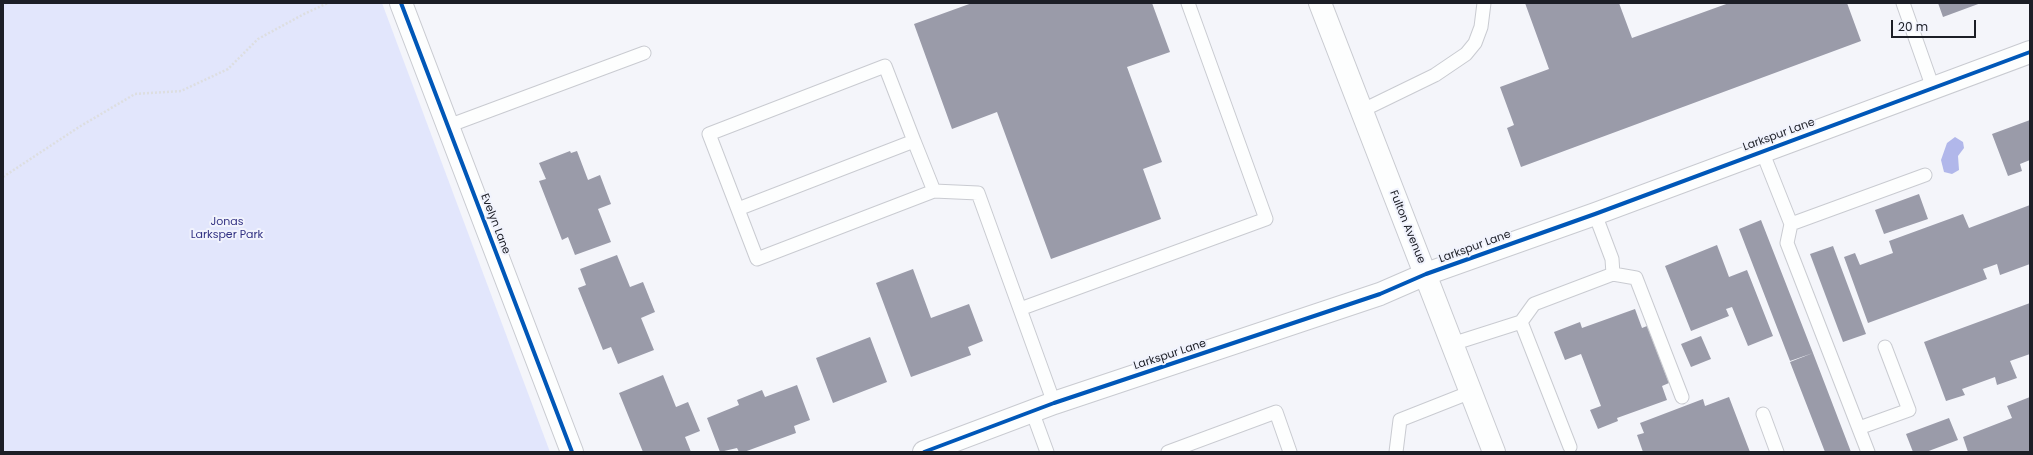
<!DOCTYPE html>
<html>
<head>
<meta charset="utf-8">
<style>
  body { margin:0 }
  #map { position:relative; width:2033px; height:455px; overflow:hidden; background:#f4f5fa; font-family:Poppins,sans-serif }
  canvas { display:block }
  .frame { position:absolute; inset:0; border:4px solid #1c1e26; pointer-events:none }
  .scale { position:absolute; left:1891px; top:20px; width:85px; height:18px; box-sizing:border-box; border:2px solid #1c1e26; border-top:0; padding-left:5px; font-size:12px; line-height:14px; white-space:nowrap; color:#1c1e26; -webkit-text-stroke:3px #f1f3fd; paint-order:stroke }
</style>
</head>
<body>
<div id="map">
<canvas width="2033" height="455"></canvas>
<div class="frame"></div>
<div class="scale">20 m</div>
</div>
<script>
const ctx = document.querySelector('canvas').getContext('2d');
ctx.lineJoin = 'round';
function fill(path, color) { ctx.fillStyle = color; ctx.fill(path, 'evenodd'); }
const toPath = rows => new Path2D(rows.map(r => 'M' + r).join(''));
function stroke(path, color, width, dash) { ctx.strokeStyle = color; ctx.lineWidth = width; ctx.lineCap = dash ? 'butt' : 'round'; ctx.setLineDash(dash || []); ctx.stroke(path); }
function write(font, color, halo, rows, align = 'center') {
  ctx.font = font + ' Poppins,sans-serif'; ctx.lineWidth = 4; ctx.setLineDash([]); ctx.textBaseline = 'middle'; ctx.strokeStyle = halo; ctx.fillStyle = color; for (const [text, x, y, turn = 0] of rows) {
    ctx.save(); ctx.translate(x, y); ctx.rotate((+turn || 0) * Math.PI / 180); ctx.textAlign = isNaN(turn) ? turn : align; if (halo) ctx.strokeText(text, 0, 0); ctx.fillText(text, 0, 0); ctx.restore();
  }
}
const green = toPath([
  [3,3,382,3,550,452,3,452]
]);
const water = toPath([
  [1955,137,1963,142,1964,148,1958,156,1959,170,1952,174,1944,172,1941,160,1947,143]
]);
const building = toPath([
  [972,3,1152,3,1170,52,1127,67,1162,162,1143,169,1161,219,1051,259,997,112,952,129,914,24],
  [1525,3,1619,3,1632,38,1729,3,1847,3,1861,41,1521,167,1507,128,1514,125,1500,87,1549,69],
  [1938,3,1981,3,1943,17],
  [2030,120,2030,160,2020,164,2022,171,2008,176,1992,134],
  [570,151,571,153,577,151,588,180,600,175,611,204,598,209,611,242,575,255,568,237,562,240,539,181,546,179,539,163],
  [1919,194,1928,219,1884,234,1875,210],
  [2030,205,2030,264,2000,275,1997,264,1983,269,1987,279,1868,323,1844,257,1855,253,1860,265,1893,253,1889,241,1963,214,1969,228],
  [1761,220,1813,353,1790,361,1739,229],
  [1717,245,1729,277,1747,270,1773,336,1748,346,1732,307,1726,309,1729,316,1691,331,1665,266],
  [1833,246,1866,334,1843,342,1810,254],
  [617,255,630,287,643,282,655,312,641,318,654,350,618,364,611,347,603,350,578,288,586,285,580,269],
  [913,269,931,318,969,304,983,341,968,347,971,355,911,377,876,283],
  [2030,303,2030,354,2010,361,2017,378,1997,385,1995,377,1962,389,1965,395,1946,401,1924,342],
  [1635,309,1642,328,1647,326,1669,383,1662,386,1667,400,1617,418,1618,421,1598,429,1590,410,1601,406,1581,354,1565,360,1554,332,1580,322,1582,328],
  [1701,336,1711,359,1691,367,1681,344],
  [870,337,887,382,833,403,816,358],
  [1813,353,1851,452,1825,452,1790,362],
  [663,375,676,407,688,402,700,431,685,437,691,452,643,452,619,393],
  [797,385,810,420,794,426,796,433,744,452,739,452,737,448,720,452,707,418,739,405,737,400,762,390,765,397],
  [1729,397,1750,452,1643,452,1637,435,1644,433,1640,423,1703,399,1705,406],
  [2030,397,2030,452,1968,452,1963,437,2012,418,2007,406],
  [1949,418,1958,440,1926,452,1913,452,1906,434]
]);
const path = toPath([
  [3,177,79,127,135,94,181,91,228,69,258,39,304,14,328,3]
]);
const service = toPath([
  [1903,3,1933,88],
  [1361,111,1435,75,1466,54,1475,43,1481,27,1484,3],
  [448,126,644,53],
  [914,141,885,66,709,134,757,259,934,191,978,193,1054,403],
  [1762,151,1791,224,1787,243,1868,452],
  [738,209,914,141,934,191],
  [1791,224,1925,175],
  [1613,274,1636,278,1682,397],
  [1020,309,1266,219,1188,3],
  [1521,322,1570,447],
  [1452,344,1521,322,1534,304,1613,274,1612,259,1595,214],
  [1032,411,1047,452],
  [1763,414,1777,452],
  [1859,428,1909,410,1885,347],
  [1168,452,1276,412,1290,452],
  [1396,452,1400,420,1471,392]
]);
const minor = toPath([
  [401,3,572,452],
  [924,452,1054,403,1380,294,1426,274,1595,214,2030,52]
]);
const secondary = toPath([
  [1320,3,1494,452]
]);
const cycleway = toPath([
  [401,3,572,452],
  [924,452,1054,403,1380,294,1426,274,1595,214,2030,52]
]);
const streetNames = [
  ["Larkspur Lane",1779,135,-20],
  ["Evelyn Lane",495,224,69],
  ["Fulton Avenue",1407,227,68],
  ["Larkspur Lane",1475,247,-20],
  ["Larkspur Lane",1170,355,-18]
];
const parkNames = [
  ["Jonas",227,222],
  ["Larksper Park",227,235]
];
fill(green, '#e2e6fc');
fill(water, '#b1b7ea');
fill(building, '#9a9ba9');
stroke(service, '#c9cbd1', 15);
stroke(minor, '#c9cbd1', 24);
stroke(secondary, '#c9cbd1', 24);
stroke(path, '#dddee0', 2.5, [2, 2]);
stroke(service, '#fdfefe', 13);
stroke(minor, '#fdfefe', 22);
stroke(secondary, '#fdfefe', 22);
stroke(cycleway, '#0057b8', 4);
write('11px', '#1c1e26', '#f1f3fd', streetNames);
write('11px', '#313182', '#f1f3fd', parkNames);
</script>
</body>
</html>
